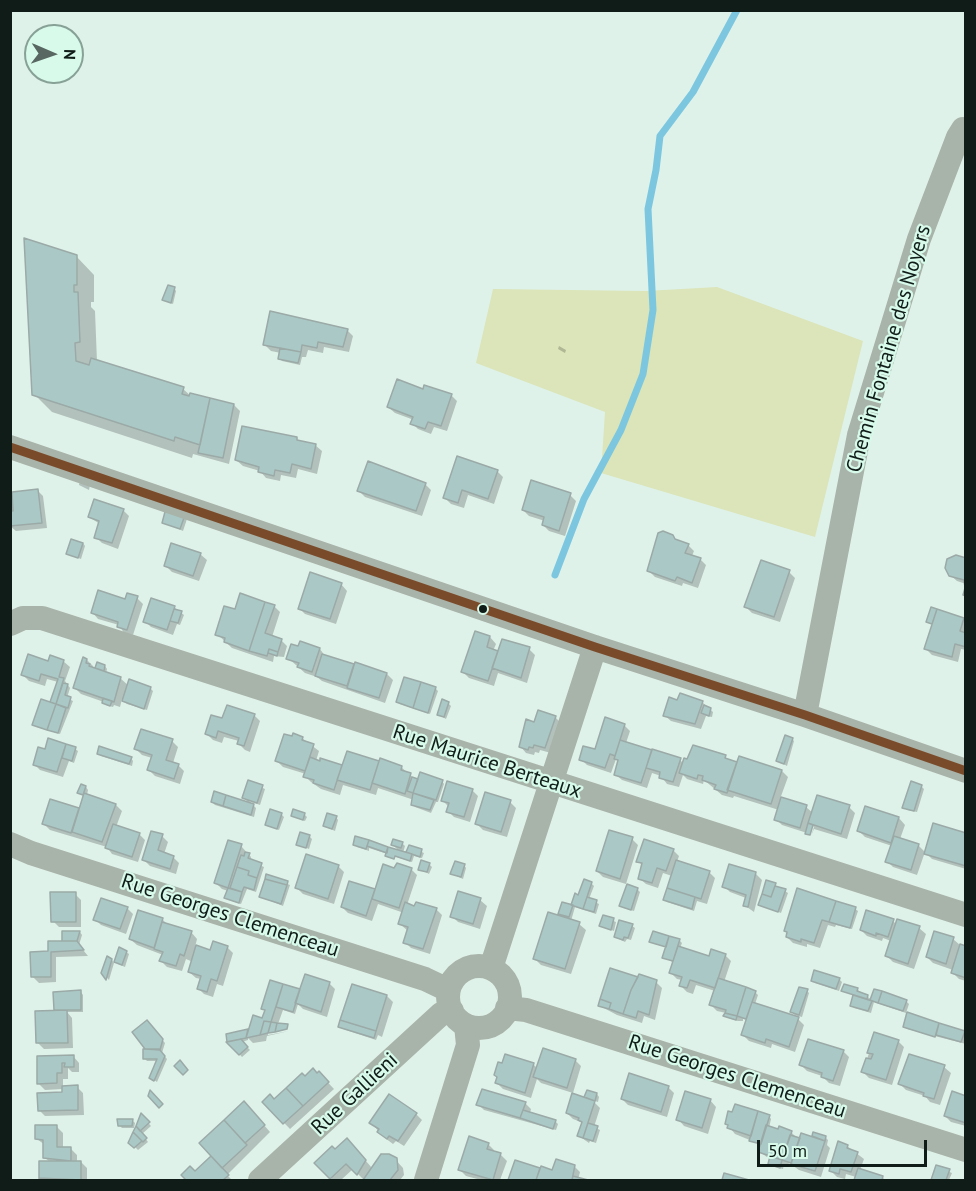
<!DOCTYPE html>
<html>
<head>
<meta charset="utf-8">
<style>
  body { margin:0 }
  #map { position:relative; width:976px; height:1191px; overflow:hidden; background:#dff2ea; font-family:"PT Sans",sans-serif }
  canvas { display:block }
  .frame { position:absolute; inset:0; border:12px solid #0f1c17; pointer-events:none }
  .north { position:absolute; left:24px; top:24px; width:60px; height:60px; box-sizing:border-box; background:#d7faeb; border:2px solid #87a196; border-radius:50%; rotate:92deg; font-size:16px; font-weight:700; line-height:24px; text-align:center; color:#0f1c17 }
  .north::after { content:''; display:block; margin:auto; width:21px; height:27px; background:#586761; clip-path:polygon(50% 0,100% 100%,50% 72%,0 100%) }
  .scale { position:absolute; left:757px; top:1140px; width:170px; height:27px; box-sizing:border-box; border:3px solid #0f1c17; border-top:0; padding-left:8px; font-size:18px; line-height:21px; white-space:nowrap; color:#0f1c17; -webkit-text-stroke:4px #d7faeb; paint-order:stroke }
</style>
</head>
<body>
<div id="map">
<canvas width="976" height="1191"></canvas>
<div class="frame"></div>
<div class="north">N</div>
<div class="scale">50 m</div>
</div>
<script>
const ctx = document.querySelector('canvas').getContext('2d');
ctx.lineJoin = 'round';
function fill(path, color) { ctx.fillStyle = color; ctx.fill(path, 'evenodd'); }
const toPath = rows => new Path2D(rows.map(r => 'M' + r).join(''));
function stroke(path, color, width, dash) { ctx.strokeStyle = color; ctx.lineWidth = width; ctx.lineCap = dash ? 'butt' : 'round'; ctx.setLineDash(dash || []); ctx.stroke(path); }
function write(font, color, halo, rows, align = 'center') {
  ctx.font = font + ' "PT Sans",sans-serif'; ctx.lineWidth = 4.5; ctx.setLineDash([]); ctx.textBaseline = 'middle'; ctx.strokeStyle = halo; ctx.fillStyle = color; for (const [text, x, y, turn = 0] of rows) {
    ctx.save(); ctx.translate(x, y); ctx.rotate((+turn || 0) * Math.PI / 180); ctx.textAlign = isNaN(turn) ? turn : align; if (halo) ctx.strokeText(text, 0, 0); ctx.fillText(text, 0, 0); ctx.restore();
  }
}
const green = toPath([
  [717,287,863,341,815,537,601,473,605,412,476,363,493,289,646,291]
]);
const shadow = toPath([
  [76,256,94,275,94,302,91,302,91,307,95,311,97,362,183,389,191,396,234,405,240,411,229,464,193,454,192,458,52,412,34,394],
  [174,288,176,291,173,304,164,300],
  [347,330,353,336,349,352,324,347,323,353,308,350,306,357,302,357,300,365,282,361,280,359,281,353,271,351,265,345],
  [559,346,566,350,565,353,558,349],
  [424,391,451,395,457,401,447,431,434,427,431,434,418,429,412,423,414,420,395,413,388,407],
  [296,439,300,442,315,445,322,451,317,474,298,469,296,478,281,475,280,481,266,478,260,471,243,466,236,460],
  [497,471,503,477,494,504,468,495,464,508,451,504,445,498],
  [80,480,90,485,89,490,79,485],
  [425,484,431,490,422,516,365,497,359,491],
  [37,490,43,496,47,528,16,531,10,526,10,495,14,498],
  [570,495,576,501,565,536,549,531,543,525,545,521,529,516,523,510],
  [123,510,129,516,118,549,102,543,96,537,100,524,89,517],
  [167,510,187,519,183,531,163,522],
  [672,536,678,541,688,545,694,551,692,556,700,559,706,565,698,588,683,583,682,586,655,577,649,571],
  [83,543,85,546,81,559,68,554],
  [200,554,207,560,199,581,172,572,166,566],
  [966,559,966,584,957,581,950,575],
  [789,572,795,578,780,622,752,613,746,607],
  [341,584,347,591,336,624,305,614,299,608],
  [137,598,143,604,133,635,124,633,119,625,98,619,92,612],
  [274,606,280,612,272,637,281,640,287,646,284,657,274,656,273,662,232,648,217,634,236,611],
  [174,607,184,615,180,625,177,624,173,635,151,627,145,621],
  [932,609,966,621,966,650,961,649,958,662,932,655,926,649,934,625,928,622],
  [490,637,496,644,493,651,499,653,529,649,535,655,527,683,498,673,494,686,469,678,463,672],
  [301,643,320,649,325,656,387,674,393,680,385,703,322,681,317,677,305,673,288,658,299,648],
  [87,660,93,666,92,669,101,672,97,668,105,666,107,669,106,673,120,678,129,686,150,688,153,691,147,710,127,704,122,699,120,707,114,705,113,707,106,705,104,702,81,694,75,688],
  [63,661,70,667,65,681,70,688,67,698,73,701,60,734,37,727,34,724,56,706,52,702,58,682,47,679,45,686,29,681,23,675,49,663],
  [435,688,438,691,430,714,400,704,398,702],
  [678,702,702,702,713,712,712,717,706,716,701,729,671,721,664,715],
  [448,703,451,706,446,719,439,715],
  [254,715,260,721,250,752,245,750,239,744,239,741,224,737,222,743,213,740,207,734,223,720],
  [555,717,561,723,551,753,540,750,539,753,535,752,534,755,526,753,520,746,535,724],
  [624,725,630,731,626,743,680,760,684,764,725,757,729,761,782,771,788,777,780,799,806,807,813,813,849,807,855,813,847,839,814,829,811,836,814,827,811,824,807,833,782,825,776,819,779,810,734,796,733,798,722,795,704,780,703,784,687,779,683,775,679,787,667,784,661,776,652,773,647,788,622,780,615,774,619,762,616,759,611,773,587,765,581,759,596,751],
  [302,738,319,751,316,761,321,762,321,760,343,767,348,753,380,763,401,767,415,779,442,781,444,784,438,802,436,802,431,813,415,807,413,805,414,800,378,788,376,795,343,785,340,795,321,789,311,782,305,776,306,774,283,767,277,761],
  [792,739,794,741,787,766,778,761],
  [49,740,75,749,78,751,74,763,69,761,63,777,40,770,34,764,46,751],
  [172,741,178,747,173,763,178,765,184,771,180,784,155,776,149,770,152,758,142,755,136,749],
  [98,754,131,758,133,761,132,766,101,756],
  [249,782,265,789,260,805,249,801,256,808,254,817,215,805,212,802,251,805,244,798],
  [921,786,924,789,917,812,907,810,904,807],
  [86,787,88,790,87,795,116,805,122,811,116,827,139,834,145,840,138,862,112,854,107,847,50,830,44,824,51,801,80,810,85,797,79,793],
  [472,790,478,796,470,822,454,817,448,811,449,807,442,800],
  [510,802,516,808,507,837,483,830,477,824],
  [866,808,899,818,905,825,900,839,919,846,926,853,966,834,966,869,932,859,925,852,917,875,893,867,887,861,892,846,865,837,859,831],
  [281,814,284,817,279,830,267,825],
  [304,814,307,817,305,821,292,816],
  [336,817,338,820,335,831,324,826],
  [162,836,168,842,164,854,173,857,179,863,176,874,150,866,144,860],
  [309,836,312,839,309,849,298,844],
  [357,838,400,852,393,845,402,843,405,846,403,853,407,854,410,847,424,853,422,858,414,856,412,862,369,848,369,851,357,847,355,844],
  [632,839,638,845,626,884,603,877,597,871],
  [241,846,251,857,250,861,264,867,256,892,247,889,241,904,229,900,226,898,228,891,222,889,216,883],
  [673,850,679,856,677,862,709,872,715,878,707,904,697,901,694,911,667,902,664,899,672,876,663,873,658,888,646,884,639,878,643,866,638,861],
  [429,864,432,867,429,874,420,869],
  [464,865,466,868,463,879,452,874],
  [338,866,344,872,334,904,303,894,297,888],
  [730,866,756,874,762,880,754,912,744,905,746,898,730,892,724,886],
  [411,869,417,875,407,905,415,908,436,909,442,915,430,954,411,948,405,942,408,931,400,924,404,913,378,904,372,921,348,913,342,907,350,882,376,891,395,870],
  [267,876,290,885,283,906,261,897],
  [591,883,594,886,589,899,599,904,596,914,575,907,571,921,579,924,586,930,571,974,541,965,535,959,566,919,560,913,572,907,576,895,579,897],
  [775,885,788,893,781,913,760,904],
  [637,889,640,892,634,911,624,908,621,905],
  [75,894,81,900,81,927,59,927,53,921],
  [480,900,487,906,480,929,458,922,452,916],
  [127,908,133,914,126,934,101,925,95,919],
  [855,909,858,911,852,929,836,925,835,927,828,925,820,948,807,944,807,947,793,943,787,937,788,933,785,930],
  [139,912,163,920,169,926,191,932,197,939,195,947,211,952,227,947,233,953,223,986,217,984,213,997,204,994,198,988,201,979,196,978,189,972,193,962,186,959,182,971,167,967,161,961,163,955,137,945,130,939],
  [604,917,616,922,614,931,601,926],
  [893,921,896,924,919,928,926,934,914,969,893,962,886,955,891,941,883,938,882,941,867,936,861,930],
  [632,926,635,928,631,940,627,939,625,942,615,937],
  [80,932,82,935,79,945,88,956,56,957,56,982,39,983,33,977,49,953],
  [654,932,680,941,682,943,680,948,710,958,725,955,731,961,724,982,755,992,758,995,755,1004,798,1019,804,1025,795,1052,772,1044,771,1048,749,1041,743,1035,748,1020,743,1019,743,1021,738,1021,728,1018,725,1016,726,1013,717,1011,711,1005,715,991,696,985,693,994,687,992,681,986,682,980,677,979,671,973,674,963,664,957,667,948,651,941],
  [953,939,960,945,966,947,966,981,959,979,952,972,953,970,933,963,927,957],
  [126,952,129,954,125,967,118,964,116,962],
  [112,960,114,963,109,980,102,972],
  [639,979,656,982,662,988,655,1020,644,1016,642,1023,617,1015,600,1006],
  [839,979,842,982,839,991,815,983,812,980],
  [271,982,299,990,329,983,335,989,327,1017,303,1009,298,1004,295,1014,283,1010,278,1024,289,1027,268,1031,268,1035,289,1031,267,1036,266,1041,253,1043,248,1038,248,1040,242,1042,250,1050,242,1057,229,1043,228,1036,248,1031,249,1032,263,1020,266,1012,263,1009],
  [353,986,387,996,393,1002,382,1037,378,1035,376,1040,343,1029,340,1026],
  [845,986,858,990,872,1000,906,1001,909,1004,906,1013,874,1002,871,1013,854,1008,851,1005,854,996,843,990],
  [807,991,809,993,802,1017,795,1015,792,1012],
  [81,992,83,995,83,1012,67,1012,72,1018,73,1048,44,1049,38,1043,55,1012,55,993],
  [908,1014,963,1032,966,1023,966,1044,907,1029,904,1026],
  [150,1025,165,1043,162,1053,167,1059,157,1082,151,1078,158,1061,147,1061,145,1059,148,1051],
  [875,1034,898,1041,904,1047,892,1085,869,1078,863,1072],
  [843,1051,849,1057,840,1086,829,1083,822,1076,807,1071,801,1065],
  [73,1056,79,1063,79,1072,72,1072,68,1068,68,1079,63,1079,63,1087,77,1087,83,1093,84,1115,45,1116,39,1110,63,1093,63,1089,45,1090,38,1083,38,1057],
  [575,1060,581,1066,573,1093,541,1083,537,1079,531,1098,503,1089,497,1083,533,1064,538,1069],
  [944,1067,951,1073,940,1105,930,1102,925,1096,906,1090,900,1084],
  [319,1073,334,1089,290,1129,264,1102,274,1100,305,1078],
  [668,1087,674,1093,667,1117,628,1105,622,1099],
  [597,1094,599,1097,598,1102,592,1100,600,1108,594,1127,600,1130,596,1143,590,1141,589,1143,579,1136,583,1123,573,1119,567,1113,590,1100,586,1097],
  [966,1097,966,1126,951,1122,945,1116],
  [710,1100,716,1107,708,1134,684,1126,678,1119],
  [525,1103,531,1109,530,1113,555,1121,558,1124,556,1130,484,1110,478,1104],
  [250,1109,270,1132,227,1175,232,1180,206,1180,210,1177,208,1175,202,1180,188,1180,183,1175,195,1173,213,1156],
  [416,1114,422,1120,404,1146,396,1141,393,1144,385,1138,371,1123],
  [141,1115,151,1126,142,1134,148,1142,138,1150,130,1142],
  [769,1116,771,1119,769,1128,791,1132,798,1139,817,1140,813,1136,825,1137,828,1140,827,1145,830,1148,821,1177,799,1170,789,1163,788,1166,784,1164,783,1169,772,1166,769,1163,771,1160,760,1152,762,1145,735,1134,726,1123],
  [132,1120,135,1123,134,1128,122,1128,119,1125],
  [57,1127,63,1133,63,1149,71,1149,77,1155,77,1162,81,1162,87,1168,87,1180,41,1180,41,1163,50,1162,45,1158,45,1145,37,1139],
  [488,1144,494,1150,493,1153,501,1155,507,1161,500,1180,481,1180,466,1176,460,1170],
  [353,1146,372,1168,393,1157,403,1168,404,1175,400,1180,364,1180,353,1169,341,1180,333,1180,316,1163,335,1151],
  [847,1146,864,1159,860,1170,882,1177,885,1180,855,1180,856,1177,846,1174,845,1179,837,1177,831,1171],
  [516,1162,553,1172,574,1166,580,1172,578,1180,580,1180,510,1180],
  [937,1167,952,1173,949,1180,933,1180]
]);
const stream = toPath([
  [555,575,584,499,621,430,643,374,653,310,648,209,656,170,660,136,693,92,737,10]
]);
const building = toPath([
  [24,238,77,255,77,285,74,285,74,292,78,292,80,342,75,343,76,361,89,365,91,358,184,387,182,394,189,396,190,393,210,398,200,445,175,437,174,441,32,395,24,238],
  [168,285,175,287,171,303,162,300,168,285],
  [270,311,348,329,343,347,318,342,317,348,302,345,301,352,263,345,270,311],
  [280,348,301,352,298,363,278,359,280,348],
  [397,379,423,389,424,385,452,394,441,426,428,422,425,429,410,424,413,417,387,407,397,379],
  [210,398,234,404,223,458,198,453,210,398],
  [242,426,297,437,297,440,316,444,311,469,292,464,290,473,275,470,274,476,258,472,259,467,235,460,242,426],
  [457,456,498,470,488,499,462,490,458,503,443,498,457,456],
  [368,461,426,483,416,511,357,491,368,461],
  [531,480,571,493,559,531,542,525,544,517,522,510,531,480],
  [38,489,42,523,10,526,10,511,13,511,12,492,38,489],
  [94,499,124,509,112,543,94,538,99,521,88,517,94,499],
  [166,508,185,515,180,529,162,523,166,508],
  [663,531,673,535,675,539,689,544,685,553,701,558,692,583,677,577,675,581,647,571,658,533,663,531],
  [71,539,83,543,78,558,66,554,71,539],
  [171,543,201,553,193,576,164,566,171,543],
  [956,555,966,558,966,596,963,595,965,588,964,580,949,576,945,568,947,559,956,555],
  [761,560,790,570,774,617,744,607,761,560],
  [310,572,342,583,330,619,298,609,310,572],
  [98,590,125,599,127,593,138,596,127,630,117,627,118,622,91,613,98,590],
  [240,593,265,602,249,651,224,642,225,638,215,635,224,606,235,609,240,593],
  [151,598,175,606,167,630,143,622,151,598],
  [265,602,275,605,265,633,282,639,278,652,269,649,267,656,249,651,265,602],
  [931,607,937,609,932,624,926,622,931,607],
  [174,609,182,611,178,623,170,621,174,609],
  [937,609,964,618,960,631,966,633,966,647,955,644,952,657,924,649,937,609],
  [475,631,490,636,487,647,498,651,488,681,461,672,475,631],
  [502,639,530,647,521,678,492,668,502,639],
  [300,641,320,648,312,672,297,667,299,663,286,659,291,644,298,646,300,641],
  [269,649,278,652,277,656,268,653,269,649],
  [28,654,48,661,50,655,64,660,59,677,64,678,56,704,50,702,58,679,41,674,39,681,21,675,28,654],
  [322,654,354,664,347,686,315,676,322,654],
  [83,657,87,659,86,663,90,664,89,666,121,677,114,702,73,688,83,657],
  [97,662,105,665,104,671,95,668,97,662],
  [355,662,387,673,379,698,347,688,355,662],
  [404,677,421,682,413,708,396,702,404,677],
  [129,679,151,687,144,709,122,701,129,679],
  [421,682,436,687,428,713,413,708,421,682],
  [63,683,68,684,65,695,71,697,68,708,56,704,63,683],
  [680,693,703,701,695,724,663,716,669,697,677,700,680,693],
  [103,698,112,701,110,706,102,703,103,698],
  [41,699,56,704,47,730,32,725,41,699],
  [442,699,449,702,444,717,437,715,442,699],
  [56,704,66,708,58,733,47,730,56,704],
  [227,705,255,714,244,746,237,744,239,738,218,731,216,738,205,734,211,715,222,718,227,705],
  [704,705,711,708,709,716,701,713,704,705],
  [538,710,556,716,545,748,534,745,533,748,529,747,528,750,519,747,526,719,534,722,538,710],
  [605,717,625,724,615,756,610,754,605,768,579,760,583,746,595,749,605,717],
  [141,729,173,739,166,760,179,764,174,779,147,770,152,755,134,749,141,729],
  [293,733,303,737,302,740,314,744,305,771,275,761,284,734,292,736,293,733],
  [785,735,793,738,784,764,776,761,785,735],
  [48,738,66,744,57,772,33,765,38,747,45,749,48,738],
  [620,740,652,750,641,783,614,775,618,760,614,759,620,740],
  [66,744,76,747,72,761,62,758,66,744],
  [693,745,726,755,725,758,737,762,727,793,714,789,716,785,702,780,703,776,698,775,697,779,679,773,684,758,687,759,693,745],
  [99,746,132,757,129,764,97,754,99,746],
  [652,749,681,758,673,782,659,778,660,772,646,768,652,749],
  [347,751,379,761,370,790,337,780,347,751],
  [739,756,782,770,771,804,727,790,739,756],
  [310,757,320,761,320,758,342,765,334,790,313,783,314,780,303,777,310,757],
  [380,758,402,766,401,770,411,773,405,794,372,783,380,758],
  [420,772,443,780,436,800,413,793,420,772],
  [412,777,418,779,413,793,407,791,412,777],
  [248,780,263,785,257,803,242,798,248,780],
  [447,781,473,789,464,817,446,812,449,803,441,801,447,781],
  [911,781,922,785,914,811,902,808,911,781],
  [81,784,86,786,83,795,77,793,81,784],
  [214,791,226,795,223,806,211,802,214,791],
  [485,792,511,800,501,832,475,824,485,792],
  [84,793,116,804,102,842,72,832,84,793],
  [413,793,434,800,430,810,411,805,413,793],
  [226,795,254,804,251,815,223,806,226,795],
  [817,795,850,805,841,834,808,823,817,795],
  [781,797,807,805,800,828,774,820,781,797],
  [50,799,79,808,71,833,42,824,50,799],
  [865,806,899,817,891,843,857,831,865,806],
  [270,809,282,813,277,829,265,825,270,809],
  [293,809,305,813,303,820,291,816,293,809],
  [327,813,337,816,332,829,323,826,327,813],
  [808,823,813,825,810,835,805,834,808,823],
  [933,823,966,833,966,866,924,854,933,823],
  [113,824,140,833,132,857,105,848,113,824],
  [609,830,633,837,620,879,596,871,609,830],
  [151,831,163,834,158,850,174,856,170,869,142,860,151,831],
  [300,832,310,835,306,848,296,845,300,832],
  [355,836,369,840,366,849,353,845,355,836],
  [894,836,919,844,911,870,885,862,894,836],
  [393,839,403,842,401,848,391,845,393,839],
  [644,839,674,849,666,871,657,868,652,883,638,879,642,863,636,862,644,839],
  [228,840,242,844,228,888,214,883,228,840],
  [369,840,388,847,387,853,367,846,369,840],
  [409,845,422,849,420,857,406,852,409,845],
  [388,847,412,854,410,861,395,856,394,859,385,856,388,847],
  [245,852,250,853,248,858,262,863,257,878,248,875,249,871,237,867,241,855,244,856,245,852],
  [306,854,339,865,328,899,295,888,306,854],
  [421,860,430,863,427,872,418,870,421,860],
  [676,860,710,871,701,899,667,888,676,860],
  [455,861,465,864,461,877,450,874,455,861],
  [397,863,412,868,399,908,372,899,383,864,394,868,397,863],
  [729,864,756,872,748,907,743,906,746,895,722,887,729,864],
  [237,867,249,871,248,875,257,878,254,890,244,887,242,892,230,888,237,867],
  [266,874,288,881,287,885,265,879,266,874],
  [265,879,287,885,281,904,259,897,265,879],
  [584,879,592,882,583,909,571,905,575,893,578,895,584,879],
  [766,880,776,883,771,897,762,894,766,880],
  [349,881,375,889,366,916,341,907,349,881],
  [627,884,638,888,631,910,619,906,627,884],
  [775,886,786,889,778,912,758,905,762,894,771,897,775,886],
  [228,888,242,892,239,903,224,898,228,888],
  [667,888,695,897,692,909,663,900,667,888],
  [797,888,836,901,829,922,822,920,814,943,801,939,801,942,786,937,787,932,784,931,797,888],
  [458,891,481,898,473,924,450,917,458,891],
  [50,892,76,892,76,922,51,922,50,892],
  [587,897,597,900,594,912,583,909,587,897],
  [101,898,128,907,120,929,93,920,101,898],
  [836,901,856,907,850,928,829,922,836,901],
  [405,902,414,906,416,902,437,908,423,949,403,943,408,927,398,924,405,902],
  [562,902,573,905,569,917,558,914,562,902],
  [138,910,163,918,154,948,129,939,138,910],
  [866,910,894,919,888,937,876,933,876,936,860,930,866,910],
  [548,912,580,922,565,969,533,959,548,912],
  [603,915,614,918,611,930,599,926,603,915],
  [897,919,920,926,908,964,885,956,897,919],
  [619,920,633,924,628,938,624,937,623,940,614,937,619,920],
  [162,922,192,931,184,956,180,954,176,966,159,961,163,952,154,949,162,922],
  [62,931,80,931,77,941,62,941,62,931],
  [653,931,669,936,666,947,649,942,653,931],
  [934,931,954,937,946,964,926,957,934,931],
  [669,936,680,939,673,961,662,958,669,936],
  [48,941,77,941,84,950,51,952,51,977,31,977,30,952,48,951,48,941],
  [213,941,228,946,217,981,211,979,207,992,197,989,201,976,188,972,196,945,210,950,213,941],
  [960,944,966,946,966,978,951,973,960,944],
  [678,946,709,956,711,949,726,954,715,988,690,980,687,988,679,986,682,977,669,973,678,946],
  [119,947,127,951,122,965,114,962,119,947],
  [107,956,112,959,106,980,101,973,107,956],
  [610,968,638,977,631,990,623,1014,609,1009,611,1003,600,999,610,968],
  [814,970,840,978,836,989,811,981,814,970],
  [305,974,330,982,321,1012,295,1003,305,974],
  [639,974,657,980,649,1015,638,1011,636,1018,623,1014,631,990,639,974],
  [718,978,746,987,737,1016,725,1013,726,1010,709,1005,718,978],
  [270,980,283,984,271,1022,264,1021,260,1035,246,1038,253,1015,262,1018,265,1010,261,1009,270,980],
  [283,984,300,989,293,1012,276,1007,283,984],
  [352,984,387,995,376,1031,340,1020,352,984],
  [844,984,858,988,857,991,868,995,867,999,841,991,844,984],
  [746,987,756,991,746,1019,737,1016,746,987],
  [799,987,808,989,799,1015,790,1012,799,987],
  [874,989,882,991,878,1003,870,1000,874,989],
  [81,990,81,1010,54,1010,53,992,81,990],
  [882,991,907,1000,903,1011,878,1003,882,991],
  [853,995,872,1001,868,1011,850,1006,853,995],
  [600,999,611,1003,609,1009,598,1006,600,999],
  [752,1002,799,1017,789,1047,766,1039,765,1043,741,1035,752,1002],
  [67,1010,68,1043,36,1043,35,1011,67,1010],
  [907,1012,939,1023,935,1037,903,1027,907,1012],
  [725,1013,737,1016,736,1020,723,1016,725,1013],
  [147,1020,163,1039,160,1050,145,1049,132,1032,147,1020],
  [340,1020,376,1031,374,1038,338,1027,340,1020],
  [264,1021,271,1022,268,1033,260,1035,264,1021],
  [271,1022,277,1023,275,1032,268,1033,271,1022],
  [277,1023,288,1024,287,1029,275,1032,277,1023],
  [939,1023,965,1031,961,1042,936,1035,939,1023],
  [248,1029,246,1038,227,1042,226,1034,248,1029],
  [874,1032,899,1040,886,1080,861,1072,866,1058,871,1059,873,1054,867,1053,874,1032],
  [241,1039,248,1047,239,1055,226,1042,241,1039],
  [808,1039,844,1050,833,1081,821,1077,822,1073,799,1065,808,1039],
  [543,1048,576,1059,567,1088,533,1077,543,1048],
  [143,1049,159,1049,165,1056,154,1081,149,1078,157,1059,143,1059,143,1049],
  [505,1054,534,1063,525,1093,495,1083,497,1077,494,1075,498,1062,502,1063,505,1054],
  [909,1054,945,1065,934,1099,923,1096,924,1093,898,1084,909,1054],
  [74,1055,74,1067,64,1067,65,1063,62,1063,62,1073,57,1073,57,1083,37,1084,37,1056,74,1055],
  [180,1060,188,1070,183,1075,174,1066,180,1060],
  [313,1068,317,1073,319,1071,329,1082,303,1106,286,1088,302,1073,305,1076,313,1068],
  [629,1073,669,1086,661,1112,621,1099,629,1073],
  [78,1085,78,1110,38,1111,37,1093,62,1092,62,1086,78,1085],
  [286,1088,303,1106,283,1124,262,1102,270,1094,274,1099,286,1088],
  [482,1089,526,1102,520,1118,476,1105,482,1089],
  [150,1090,163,1104,159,1108,148,1096,150,1090],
  [587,1090,597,1093,595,1101,584,1097,587,1090],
  [685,1091,711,1099,702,1128,676,1120,685,1091],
  [952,1091,966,1096,966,1123,944,1116,952,1091],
  [572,1093,595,1101,583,1138,577,1136,582,1122,578,1120,579,1118,566,1113,572,1093],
  [389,1094,417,1113,398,1141,389,1136,387,1139,377,1132,379,1129,369,1123,389,1094],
  [244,1101,265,1125,245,1143,224,1120,244,1101],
  [735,1104,758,1111,751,1136,727,1128,728,1125,725,1124,728,1111,732,1112,735,1104],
  [523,1110,556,1120,553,1129,520,1118,523,1110],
  [758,1111,770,1115,761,1144,749,1141,758,1111],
  [141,1113,150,1122,140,1131,136,1126,141,1113],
  [117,1119,133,1119,132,1126,118,1126,117,1119],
  [224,1120,247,1145,222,1168,199,1143,224,1120],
  [588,1123,598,1126,593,1141,583,1138,588,1123],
  [35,1125,57,1125,57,1147,71,1147,71,1161,43,1158,43,1140,35,1139,35,1125],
  [766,1125,778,1129,779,1126,792,1131,782,1160,758,1152,766,1125],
  [136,1126,147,1138,143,1142,133,1132,136,1126],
  [133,1132,142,1141,134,1148,128,1143,133,1132],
  [813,1132,826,1136,825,1141,812,1136,813,1132],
  [801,1133,825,1141,815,1171,791,1164,801,1133],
  [790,1135,800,1138,791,1163,782,1160,790,1135],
  [469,1136,489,1143,487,1149,501,1153,493,1180,458,1170,469,1136],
  [347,1138,366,1160,357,1175,346,1164,330,1179,314,1163,332,1146,335,1149,347,1138],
  [838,1141,848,1145,847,1148,858,1152,851,1172,840,1169,839,1174,829,1171,838,1141],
  [381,1154,389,1154,397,1158,398,1170,390,1180,363,1180,381,1154],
  [211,1156,229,1175,223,1180,186,1180,181,1175,190,1166,195,1171,211,1156],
  [770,1156,782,1160,780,1168,768,1164,770,1156],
  [556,1159,575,1165,572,1180,536,1180,541,1166,552,1170,556,1159],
  [515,1160,540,1168,536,1180,508,1180,515,1160],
  [39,1161,81,1161,81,1180,39,1178,39,1161],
  [936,1165,950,1169,946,1180,931,1180,936,1165],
  [858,1168,883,1176,882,1180,854,1180,858,1168],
  [724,1173,749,1180,722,1180,724,1173],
  [573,1176,588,1180,572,1180,573,1176],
  [39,1178,81,1180,39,1180,39,1178]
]);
const street = toPath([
  [10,447,595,647,805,715,966,771],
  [10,624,23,618,42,618,966,915],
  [805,715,859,435,919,239,958,137,963,129],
  [10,844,31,853,425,979,448,990],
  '448 997a31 31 0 1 1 62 0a31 31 0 1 1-62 0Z',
  [491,968,595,647],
  [507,1008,526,1010,966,1150],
  [260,1180,441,1014,452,1011],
  [426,1180,468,1045,466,1025]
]);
const bus1 = toPath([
  [10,447,595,647,805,715,966,771]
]);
const markers = [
  [483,609,5,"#0f1c17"]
];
const streetNames = [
  ["Chemin Fontaine des Noyers",889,349,-74],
  ["Rue Maurice Berteaux",487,762,18],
  ["Rue Georges Clemenceau",230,916,18],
  ["Rue Georges Clemenceau",737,1077,18],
  ["Rue Gallieni",355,1094,-43]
];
fill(green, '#dbe5b9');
fill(shadow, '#0003');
stroke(stream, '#7cc7df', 7);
fill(building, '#aac9c6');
stroke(building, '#9baaa7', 1.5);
stroke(street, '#a8b3a9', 24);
stroke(bus1, '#7a4b2a', 9);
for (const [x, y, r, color] of markers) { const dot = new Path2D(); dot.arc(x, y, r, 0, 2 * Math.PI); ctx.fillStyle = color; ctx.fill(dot); stroke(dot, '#d7faeb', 2); }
write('21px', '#0f1c17', '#d7faeb', streetNames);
</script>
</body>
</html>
